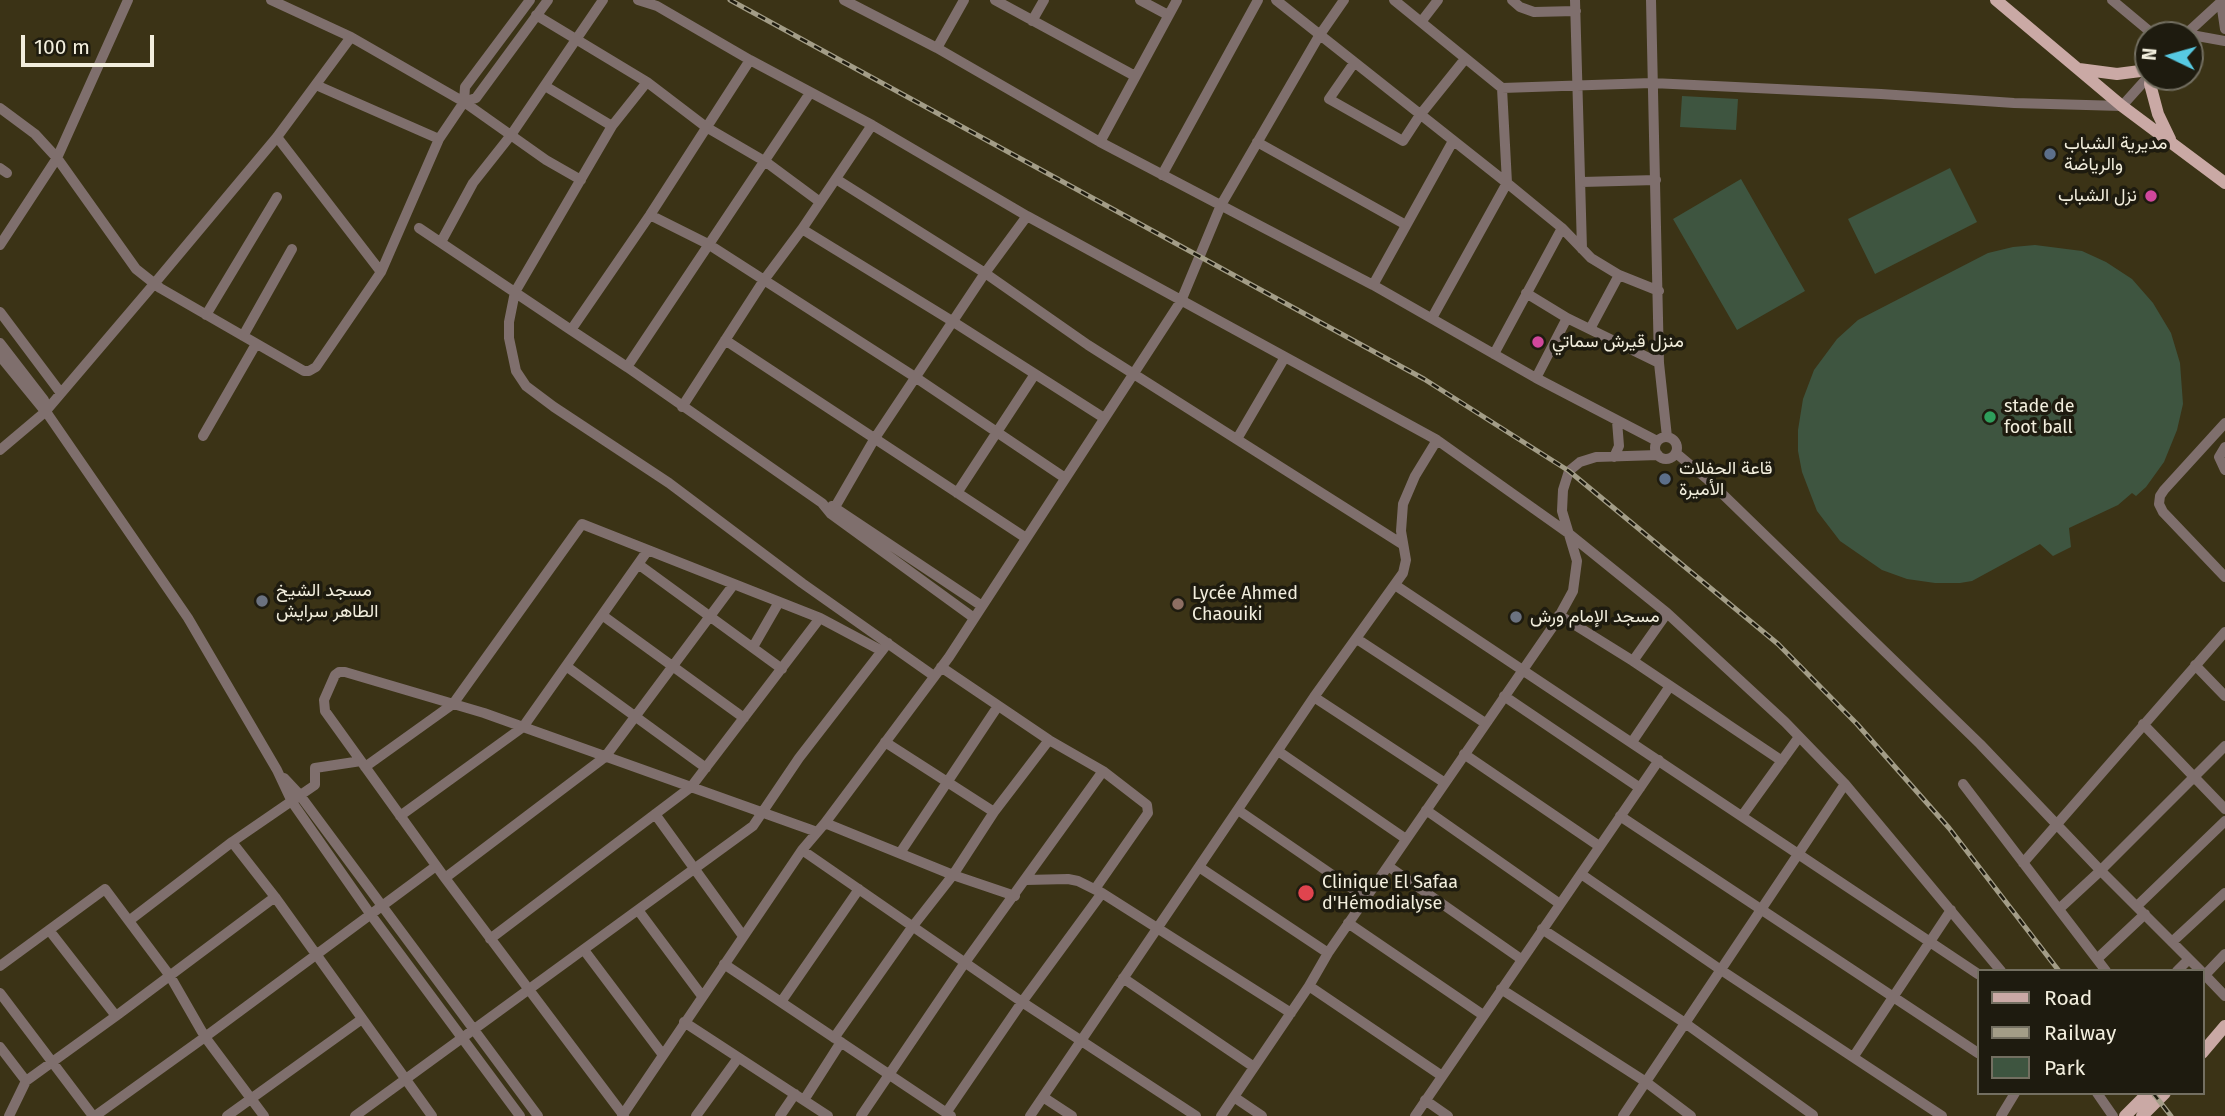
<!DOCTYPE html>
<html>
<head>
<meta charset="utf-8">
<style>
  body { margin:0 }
  #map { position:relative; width:2225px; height:1116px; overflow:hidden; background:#3b3316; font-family:"Fira Sans",sans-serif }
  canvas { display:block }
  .legend { position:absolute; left:1977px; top:969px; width:228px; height:126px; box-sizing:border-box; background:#1e1b0f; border:2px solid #736f61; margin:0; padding:9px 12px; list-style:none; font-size:21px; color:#f2eedd }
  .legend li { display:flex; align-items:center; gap:14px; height:35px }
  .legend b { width:35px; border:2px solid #736f61 }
  .north { position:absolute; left:2134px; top:21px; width:70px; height:70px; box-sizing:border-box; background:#1e1b0f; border:2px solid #736f61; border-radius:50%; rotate:275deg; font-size:19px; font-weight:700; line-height:28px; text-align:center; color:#f2eedd }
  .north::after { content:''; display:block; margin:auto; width:24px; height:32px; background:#57c9e2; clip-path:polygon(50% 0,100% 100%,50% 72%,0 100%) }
  .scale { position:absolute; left:21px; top:35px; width:133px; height:32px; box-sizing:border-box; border:4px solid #f2eedd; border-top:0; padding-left:9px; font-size:21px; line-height:24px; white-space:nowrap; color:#f2eedd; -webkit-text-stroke:5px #1e1b0f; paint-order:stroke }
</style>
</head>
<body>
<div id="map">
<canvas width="2225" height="1116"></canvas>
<ul class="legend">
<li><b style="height:9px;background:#caa9a5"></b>Road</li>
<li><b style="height:9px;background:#a39d87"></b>Railway</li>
<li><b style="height:19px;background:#3e5540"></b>Park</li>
</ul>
<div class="north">N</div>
<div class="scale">100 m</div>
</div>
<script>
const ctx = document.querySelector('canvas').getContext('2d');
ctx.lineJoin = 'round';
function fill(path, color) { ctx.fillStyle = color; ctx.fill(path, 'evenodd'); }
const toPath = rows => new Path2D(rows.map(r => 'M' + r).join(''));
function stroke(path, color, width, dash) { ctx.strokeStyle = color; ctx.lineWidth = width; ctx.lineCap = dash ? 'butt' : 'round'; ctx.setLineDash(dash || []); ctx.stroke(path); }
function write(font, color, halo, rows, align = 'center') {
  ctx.font = font + ' "Fira Sans",Vazirmatn,sans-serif'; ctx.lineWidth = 7; ctx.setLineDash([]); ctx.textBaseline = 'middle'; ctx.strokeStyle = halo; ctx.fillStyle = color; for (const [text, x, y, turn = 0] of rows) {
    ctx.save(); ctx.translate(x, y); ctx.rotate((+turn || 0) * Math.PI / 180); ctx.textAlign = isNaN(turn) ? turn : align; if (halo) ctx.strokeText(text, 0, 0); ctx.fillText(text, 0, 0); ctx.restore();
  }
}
const green = toPath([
  [1682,96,1738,99,1736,130,1680,127],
  [1950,168,1977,222,1875,274,1848,219],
  [1741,179,1805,291,1737,330,1673,219],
  [2035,245,2082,251,2106,262,2132,279,2153,303,2171,333,2180,363,2183,404,2177,430,2164,462,2146,487,2136,496,2132,493,2118,505,2069,528,2071,547,2053,556,2040,544,1972,581,1960,583,1935,583,1907,579,1882,570,1840,541,1817,511,1802,472,1798,451,1798,430,1803,399,1814,370,1837,339,1858,320,1988,253,2013,247]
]);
const minor = toPath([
  [271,0,351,37,464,102,546,160,581,180],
  [638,0,657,6,750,60,872,125,1027,216,1437,440,1568,533,1667,613,1785,722,1845,784,2001,971],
  [844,0,937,48,1100,142,1373,285,1536,378,1657,441],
  [995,0,1135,76],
  [1140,0,1168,15],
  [1276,0,1507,183,1562,228,1591,258,1619,275,1659,291],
  [1394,0,1502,88,1652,83,1881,94,2014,103,2122,106,2148,77],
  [1512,0,1520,7,1534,12,1576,11],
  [1575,0,1582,249],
  [1651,0,1659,363,1667,437],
  [2112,0,2154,35],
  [2221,2,2225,29],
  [536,15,647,82],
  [1032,21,1044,0],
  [1421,22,1438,0],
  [2186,34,2225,41],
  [2185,35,2223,0],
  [937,48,964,0],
  [1354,63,1329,99,1403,141,1420,115,1465,59],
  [316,85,439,139],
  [545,86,612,126],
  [810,93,627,367,822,503,831,514,974,618],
  [464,102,476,98,548,0],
  [0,108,35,134,57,158,136,269,160,288,304,371,309,371,316,367,381,272,439,139,464,102,465,87,530,0],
  [277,137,381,272],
  [1100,142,1177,0],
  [1257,142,1406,225],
  [0,168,7,173],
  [1162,175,1258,0],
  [836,179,985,273,1088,345,1402,544],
  [1582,182,1656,180],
  [820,202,766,162,706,127,647,82,612,126,515,292,509,322,509,338,516,371,526,386,554,407,669,483,802,583,934,676],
  [650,215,708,244,915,377,1065,478],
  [419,228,571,330],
  [802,229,952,321,1104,418],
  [441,242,473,183,511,135,603,0],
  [0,245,57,158,128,0],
  [1373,285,1453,141],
  [1526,293,1567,318],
  [0,312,60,392],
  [206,315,277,197],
  [1432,318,1507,183,1502,88],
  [1590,329,1619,275],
  [243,336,292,249],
  [725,340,1026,538],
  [0,343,44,400],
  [1494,354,1562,228],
  [0,356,49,416,188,618,277,770,292,802,371,915,520,1116],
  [627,367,571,330,650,215,750,60],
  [1536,378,1567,318,1659,363],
  [682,407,764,280,802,229,872,125],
  [2225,423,2164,490,2160,496,2159,504,2163,512,2225,577],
  [203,436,256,344],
  '1655 448a11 11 0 1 1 22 0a11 11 0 1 1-22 0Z',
  [1237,439,1285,357],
  [2225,447,2219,457,2225,470],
  [0,450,45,412,154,284,277,137,351,37],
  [1676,453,1707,479,1980,744,2101,871,2201,971],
  [1614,457,1619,446,1617,421],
  [957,493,1035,374],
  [832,506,982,606],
  [831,514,875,438,985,273,1027,216],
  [638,564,782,669],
  [1395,585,1978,974],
  [602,615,744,718],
  [1559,615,1633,661,1782,761],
  [1357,639,1485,723],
  [753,647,779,602],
  [1633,661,1667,613],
  [2195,665,2225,696],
  [566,666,706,768],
  [941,667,1049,740,1103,771,1147,805,1148,813,1095,889],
  [1504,696,1640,788],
  [1314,697,1445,783],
  [2143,724,2225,809],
  [885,742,994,812],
  [1632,742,1670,686],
  [1278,751,1406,839],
  [1464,754,1599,846],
  [365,767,453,704,582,524,820,618,882,651],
  [284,778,299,794,538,1116],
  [1963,784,2106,971],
  [1238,810,1366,898],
  [1426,810,1560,904],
  [655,814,743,936],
  [400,816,523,727,648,550],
  [1620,816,1978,1053],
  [1742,816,1799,737],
  [825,823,953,875,1015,896],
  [232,842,275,897,432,1116],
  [802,850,1022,1002,1196,1116],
  [900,853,998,706],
  [2023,863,2225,632],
  [1388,866,1521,959],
  [1199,867,1328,953,1556,622,1573,591,1577,561,1562,511,1563,490,1569,471,1580,462,1596,457,1658,455],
  [1581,874,1721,970,1942,1116],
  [445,878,605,757,734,584],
  [1026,880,1068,879,1078,881,1102,893,1291,1013],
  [2137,906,2225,821],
  [2059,909,2098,873,2225,746],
  [638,910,702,996],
  [130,920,232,842,315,785,315,768,361,761],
  [1348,923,1483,1015],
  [1542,929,1685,1023,1813,1115],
  [49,930,116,1016,275,897],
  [490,939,691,787,820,618],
  [2172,942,2225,893],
  [584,950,663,1055],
  [2097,959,2145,914],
  [724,964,951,1116],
  [0,966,105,889,170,976,205,1037,264,1116],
  [2177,971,2189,959],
  [2202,972,2225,996],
  [2205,975,2225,954],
  [1123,978,1254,1067],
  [1309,986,1328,953],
  [1501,989,1646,1082,1691,1116],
  [0,993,93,1116],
  [781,1002,859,889],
  [684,1022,828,1116],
  [834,1038,913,926,953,875,994,812,1049,740],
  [0,1047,26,1081],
  [1854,1056,1951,910],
  [2097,1093,2113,1116],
  [1043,1097,1072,1116],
  [1234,1097,1262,1116],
  [804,1100,841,1042],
  [1425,1100,1448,1116],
  [946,1113,1022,1002,1102,893],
  [9,1116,26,1081,116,1016],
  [95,1116,205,1037,436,866],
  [227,1116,362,1019],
  [355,1116,753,826,799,758,888,643],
  [622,1116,802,850,825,823,949,657,1181,301,1221,205,1319,36,1344,0],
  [624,1116,445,878,325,711,324,700,335,675,339,672,345,672,484,713,817,832],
  [696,1116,738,1058],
  [780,1116,795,1094],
  [861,1116,966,961,1103,771],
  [1030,1116,1314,697,1403,573,1406,560,1401,531,1403,504,1415,476,1437,440],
  [1221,1116,1309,986,1442,1076],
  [1415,1116,1659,760],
  [1623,1116,1845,784],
  [2001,1116,2015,1093]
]);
const major = toPath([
  [1996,0,2122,106,2225,183],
  [2079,69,2117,74,2148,70],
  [2151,77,2150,84,2158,114,2170,139],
  [2202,1053,2225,1026],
  [2125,1116,2148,1093],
  [2142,1116,2165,1093]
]);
const rail = toPath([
  [730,0,1424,379,1569,471,1778,644,1857,724,1949,828,2059,971],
  [2153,1093,2171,1116]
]);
const markers = [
  [2050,154,7,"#5c6f8a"],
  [2151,196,7,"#d1479c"],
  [1538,342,7,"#d1479c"],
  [1990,417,7,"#2e9e5b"],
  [1665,479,7,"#5c6f8a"],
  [262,601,7,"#6b7280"],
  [1178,604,7,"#8d6e63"],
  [1516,617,7,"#6b7280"],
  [1306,893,9,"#e0444e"]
];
const poiNames = [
  ["مديرية الشباب",2064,144],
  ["والرياضة",2064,165],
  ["نزل الشباب",2137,196,"right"],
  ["منزل قيرش سماتي",1552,342],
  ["stade de",2004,407],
  ["foot ball",2004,428],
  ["قاعة الحفلات",1679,469],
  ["الأميرة",1679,490],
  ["مسجد الشيخ",276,591],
  ["الطاهر سرايش",276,612],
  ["Lycée Ahmed",1192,594],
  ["Chaouiki",1192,615],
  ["مسجد الإمام ورش",1530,617],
  ["Clinique El Safaa",1322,883],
  ["d'Hémodialyse",1322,904]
];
fill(green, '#3e5540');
stroke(minor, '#7f6f6d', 10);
stroke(major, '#caa9a5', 12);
stroke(rail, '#a39d87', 5);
stroke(rail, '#1e1b0f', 2.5, [8]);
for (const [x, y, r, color] of markers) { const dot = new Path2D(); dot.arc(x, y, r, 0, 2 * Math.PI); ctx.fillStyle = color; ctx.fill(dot); stroke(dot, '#1e1b0f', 2.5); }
write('18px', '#f2eedd', '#1e1b0f', poiNames, 'left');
</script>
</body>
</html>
